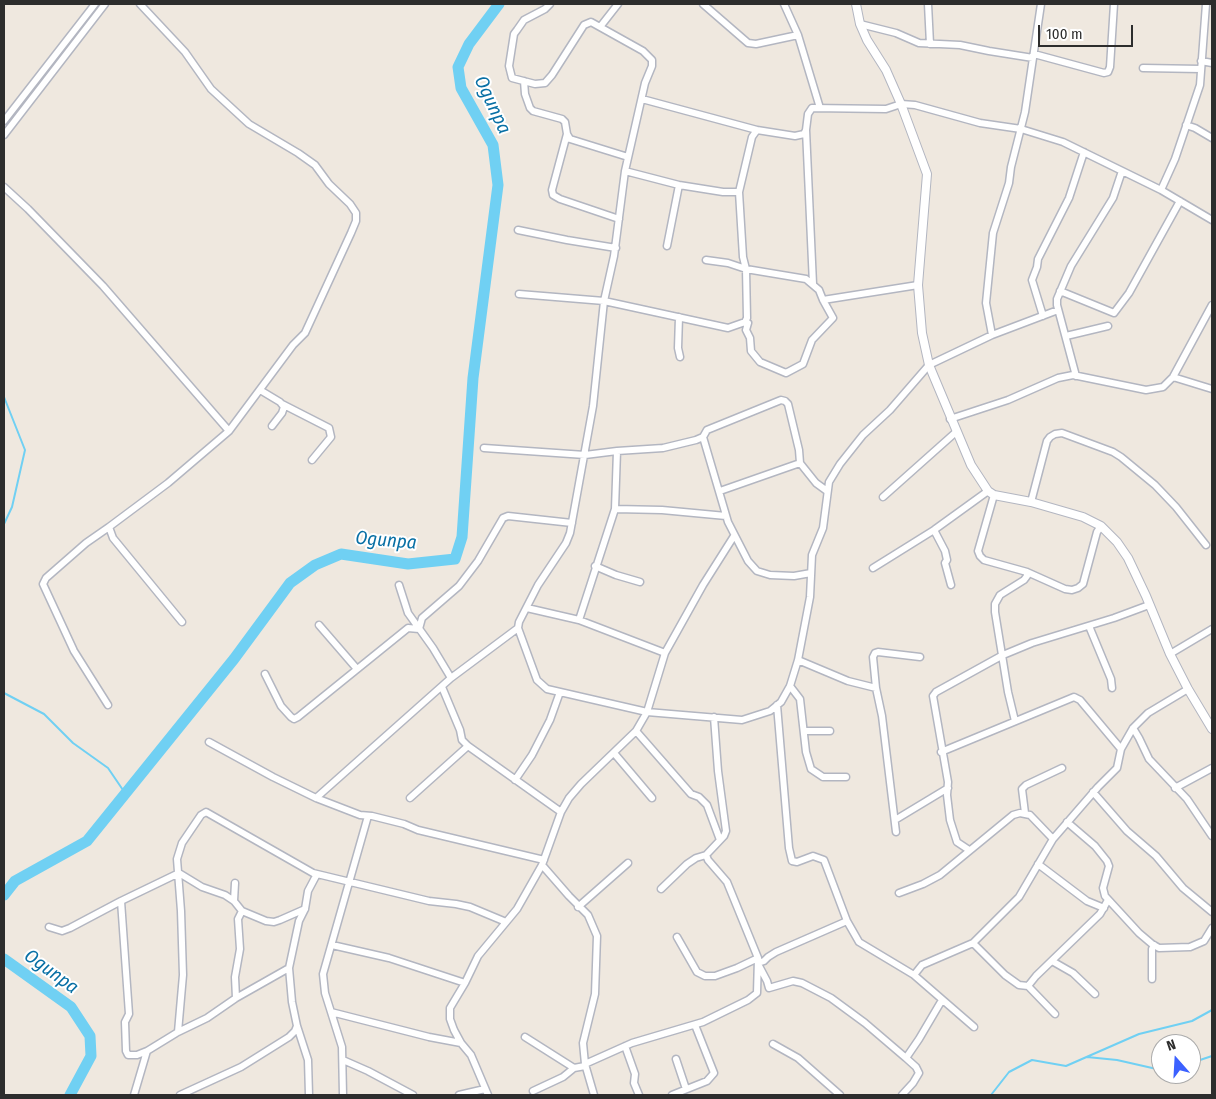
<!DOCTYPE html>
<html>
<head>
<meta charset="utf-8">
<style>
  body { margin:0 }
  #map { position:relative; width:1216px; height:1099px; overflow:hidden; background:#efe8df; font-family:"Fira Sans Condensed",sans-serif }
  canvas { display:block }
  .frame { position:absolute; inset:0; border:5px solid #2d2d2d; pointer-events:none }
  .north { position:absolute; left:1151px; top:1034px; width:50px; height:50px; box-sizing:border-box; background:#fff; border:1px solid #ababab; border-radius:50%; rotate:341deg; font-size:14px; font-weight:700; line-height:20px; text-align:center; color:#2d2d2d }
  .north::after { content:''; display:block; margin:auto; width:18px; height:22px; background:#3c61ff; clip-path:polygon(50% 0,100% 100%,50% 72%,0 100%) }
  .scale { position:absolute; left:1038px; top:25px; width:95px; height:22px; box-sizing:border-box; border:2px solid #2d2d2d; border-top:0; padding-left:6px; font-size:15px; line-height:18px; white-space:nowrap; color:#2d2d2d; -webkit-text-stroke:4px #fff; paint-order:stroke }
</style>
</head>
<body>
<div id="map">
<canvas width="1216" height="1099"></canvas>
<div class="frame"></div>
<div class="north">N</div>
<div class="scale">100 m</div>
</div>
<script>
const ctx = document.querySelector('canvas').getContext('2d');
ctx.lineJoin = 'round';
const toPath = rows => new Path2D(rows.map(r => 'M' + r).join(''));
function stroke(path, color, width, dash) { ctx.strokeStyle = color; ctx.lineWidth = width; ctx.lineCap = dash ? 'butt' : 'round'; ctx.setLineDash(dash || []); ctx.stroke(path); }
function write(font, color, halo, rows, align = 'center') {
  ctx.font = font + ' "Fira Sans Condensed",sans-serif'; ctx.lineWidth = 4; ctx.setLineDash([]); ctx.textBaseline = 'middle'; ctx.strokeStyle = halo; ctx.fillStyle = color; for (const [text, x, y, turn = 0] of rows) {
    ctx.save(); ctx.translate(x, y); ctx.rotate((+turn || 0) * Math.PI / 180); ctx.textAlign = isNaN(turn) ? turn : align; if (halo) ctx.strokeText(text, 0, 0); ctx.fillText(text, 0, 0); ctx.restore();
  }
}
const stream = toPath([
  [4,397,25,450,12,507,4,524],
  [4,693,44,714,73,743,108,768,125,793],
  [1087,1057,1117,1060,1161,1070],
  [1191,1063,1212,1056],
  [991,1095,1009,1072,1032,1060,1066,1066,1139,1034,1192,1021,1212,1010]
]);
const river = toPath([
  [4,895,15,881,87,841,234,659,290,583,315,565,341,554,408,564,455,559,462,537,473,378,498,185,493,145,461,88,458,67,469,44,499,4],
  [4,959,71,1007,90,1036,91,1056,70,1095]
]);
const minor = toPath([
  [140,4,185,52,211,89,249,124,298,153,315,165,329,184,350,204,356,213,356,221,351,233,305,333,293,345,229,431,168,483,109,527,113,538,182,622],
  [550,4,545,9,524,20,517,30,514,34,509,66,512,78,535,84,545,83,552,75,584,25,591,22,643,51,652,60,652,66,645,83,625,171,614,256,604,301,593,406,570,533,566,543,538,585,519,622,518,628,537,680,547,689,647,712,742,720,770,711,781,702,790,686,798,660,810,597,812,555,823,528,829,482,840,464,863,435,890,410,929,365,992,335,1058,310],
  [703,4,748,43,756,44,798,35],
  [784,4,798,35,820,108],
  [928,4,930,44],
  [860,24,896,33,919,43,960,45,989,51,1033,58],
  [600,27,618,4],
  [1034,54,1104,73,1108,72,1110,67,1114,4],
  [1201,61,1212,63],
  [1143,68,1201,69],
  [524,81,525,94,530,108,533,111,562,119,565,122,567,134,570,139,628,157],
  [642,99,757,130,795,136,804,134,806,130,808,114,812,108,886,109,901,104,915,105,980,123,1021,129,1063,142,1161,190,1212,220],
  [4,121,95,4],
  [1186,125,1195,128,1212,138],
  [806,130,813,284],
  [567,134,552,190,553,195,560,199,619,219],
  [4,135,105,4],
  [625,171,679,185,723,192,739,192],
  [4,187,28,209,103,286,229,431],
  [1161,190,1175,159,1200,85,1206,4],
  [518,230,567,240,616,248],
  [667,246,679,185],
  [706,260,728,263,746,269,806,279,819,290,823,300,833,318,812,340,803,364,786,373,760,362,751,351,750,338,746,330,748,323,745,322,747,318,746,269,743,257,739,192,752,137,757,130],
  [1060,291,1114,313,1129,293,1180,201],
  [519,294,604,301,728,328,745,322],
  [823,300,918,285],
  [1043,316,1032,280,1037,267,1038,259,1069,198,1084,152],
  [679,317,678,348,680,357],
  [992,335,986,303,993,233,1009,183,1011,167,1025,112,1041,4],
  [1066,336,1108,326],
  [1076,376,1057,305,1057,299,1071,266,1113,198,1122,171],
  [1173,377,1212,389],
  [260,390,280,402,284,407,282,413,272,426],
  [282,404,329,428,331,437,312,460],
  [950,419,1008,400,1058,378,1073,375,1146,390,1163,387,1173,377,1212,305],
  [703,437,728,522,748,561,757,571,770,575,794,576,811,573],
  [484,448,585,455,617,451,663,448,696,440,703,437,707,430,781,400,785,401,788,404,799,450,800,463,816,483,827,491],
  [720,491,800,463],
  [994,495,978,551,980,556,984,560,1027,572,1065,589,1072,590,1078,588,1083,584,1097,532,1101,526],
  [883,497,956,432],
  [1031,502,1047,441,1050,437,1055,434,1062,433,1113,452,1121,457,1155,485,1176,507,1206,545],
  [615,509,662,510,726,516],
  [934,530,945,551,947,560,945,563,951,585],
  [595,566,616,575,640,582],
  [873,568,934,530,988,491],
  [399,585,408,613,433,648,451,678],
  [527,608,579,620,665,653],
  [579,620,615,509,617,451],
  [319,625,357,669],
  [1089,626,1111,679,1112,688],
  [1170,654,1212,629],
  [798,660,848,681,876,688],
  [265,674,281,706,291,717,294,719,298,717,408,628,419,629,422,618,459,586,478,561,503,518,508,516,572,523],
  [790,686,800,699,806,752,811,769,823,777,846,777],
  [442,687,460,730,462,740,468,746,561,812],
  [108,705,74,651,43,584,46,578,86,543,109,527],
  [777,705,789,848,792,861,797,862,813,856,824,860,847,921,859,942,914,975,974,1027],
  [1015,721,1008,692,995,612,995,604,1000,595,1024,580,1027,576,1027,572],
  [1133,728,1139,738,1149,759,1187,799,1212,836],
  [636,731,691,794,699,797,707,805,720,840],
  [804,731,830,731],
  [209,742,273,777,316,798,360,815,372,816,404,824,418,830,544,860],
  [941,752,1074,697,1080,700,1121,749],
  [614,753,652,798],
  [515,780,532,755,550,720,560,692],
  [1175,788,1212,768],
  [1093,792,1127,831,1156,856,1183,888,1212,912],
  [316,798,451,678,518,628],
  [410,798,468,746],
  [1025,813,1022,789,1026,785,1062,768],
  [895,820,948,788],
  [1067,822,1095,846,1107,861,1109,866,1103,888,1105,896,1139,933,1152,944,1159,948,1190,947,1204,941,1212,928],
  [896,832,882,716,876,688,873,657,875,653,878,652,920,657],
  [969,850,957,842,950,820,947,795,948,782,933,696,936,692,1003,655,1032,643,1114,618,1149,605],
  [1038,864,1087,901,1104,908],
  [542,865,569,896,588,915,597,936,595,994,583,1043,585,1064,594,1095],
  [179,873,202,887,225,895,234,901,242,911,266,921,274,922,280,920,305,909],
  [661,889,687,864,696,858,706,855,724,836,726,831,718,771,714,717],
  [899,893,923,884,940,875,1013,815,1020,813,1030,815,1053,839],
  [121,901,129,1014,125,1022,126,1051,128,1055,137,1055,147,1051],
  [234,901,235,883],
  [578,907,628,863],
  [49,927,62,931,70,928,121,901,179,873],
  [677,937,697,972,705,976,715,976,737,968,758,958],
  [973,943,1005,975,1019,985,1028,986],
  [332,945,389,958,465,983],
  [1052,961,1073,973,1095,994],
  [758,963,764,961,768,957,776,952,847,921],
  [758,964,767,981,769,988,793,981,802,983,831,998,865,1023,906,1058,916,1067,919,1073,913,1083,902,1095],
  [914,975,922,965,973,943,1019,897,1053,839,1098,787,1117,768,1121,749,1133,728,1148,713,1188,689],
  [1152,979,1152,949,1154,945],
  [236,998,235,977,240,949,238,919,242,911],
  [331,1012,429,1037,461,1043],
  [1055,1014,1028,986,1036,976,1100,914,1108,900],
  [178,1032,183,975,181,911,177,859,182,843,201,815,206,812,313,873,429,901,456,904,470,907,506,922],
  [525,1037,574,1068],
  [773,1044,798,1058,840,1095],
  [625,1046,635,1074,634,1083,639,1095],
  [906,1058,919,1039,942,1000],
  [676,1059,686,1089],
  [343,1060,368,1071,413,1095],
  [585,1064,632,1043,703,1022,748,1000,757,993,758,958,727,882,708,860,706,855],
  [533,1091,563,1077,574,1068,585,1066],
  [134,1095,147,1051,178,1032,207,1018,236,998,289,968],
  [180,1095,241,1067,289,1037,295,1031,297,1026],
  [309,1095,308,1060,297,1026,292,1002,289,968,299,921,305,909,308,891,317,874],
  [343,1095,342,1047,325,993,323,974,368,816],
  [459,1095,485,1089],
  [488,1095,471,1055,461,1043,454,1030,450,1019,450,1008,465,983,478,956,517,909,542,865,561,812,569,798,581,784,636,731,647,712,665,653,703,585,734,536],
  [672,1095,707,1081,714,1073,695,1025]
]);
const tertiary = toPath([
  [856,4,860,24,867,40,886,70,901,104,927,174,918,285,922,333,929,365,971,465,988,491,994,495,1031,502,1083,517,1101,526,1117,542,1128,558,1146,596,1170,654,1188,689,1212,729]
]);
const waterNames = [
  ["Ogunpa",492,105,65],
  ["Ogunpa",386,541,5],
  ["Ogunpa",51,972,36]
];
stroke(stream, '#70d0f3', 2);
stroke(river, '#70d0f3', 11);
stroke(minor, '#b3b6c1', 9);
stroke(tertiary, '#b3b6c1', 10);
stroke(minor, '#fff', 6);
stroke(tertiary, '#fff', 8);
write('italic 19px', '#0970a5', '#fff', waterNames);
</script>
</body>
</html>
